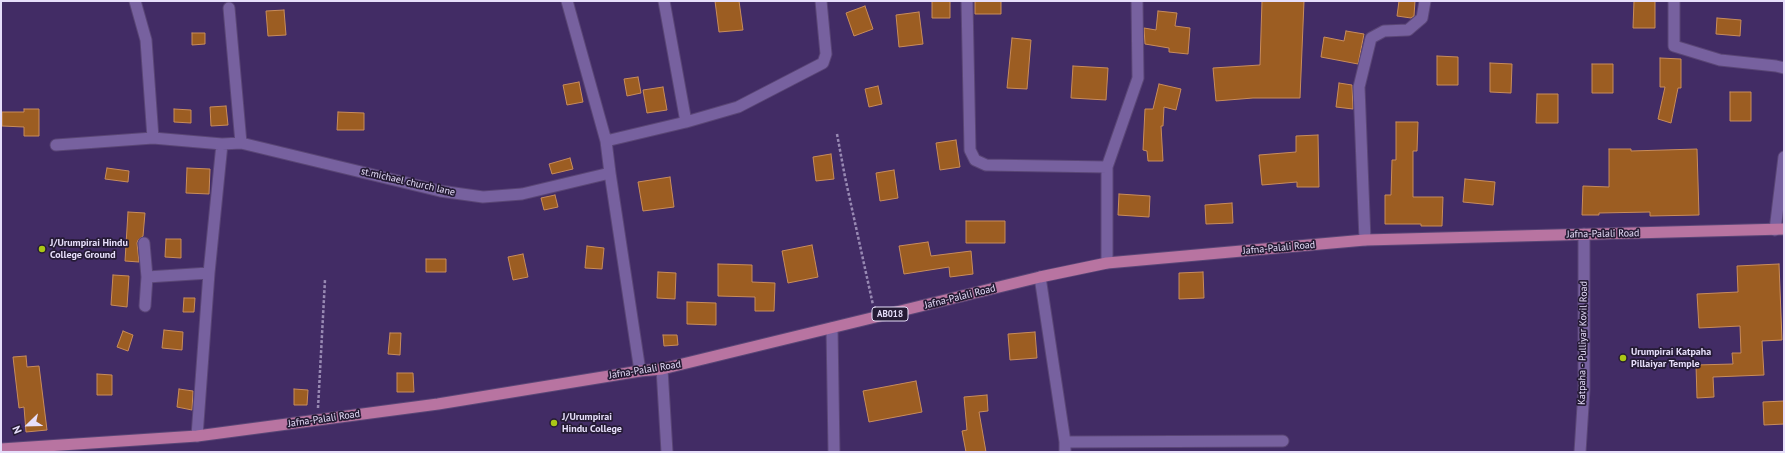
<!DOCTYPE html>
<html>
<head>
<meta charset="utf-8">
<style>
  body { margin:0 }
  #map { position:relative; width:1785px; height:453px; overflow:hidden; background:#422c65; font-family:"PT Sans",sans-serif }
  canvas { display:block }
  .frame { position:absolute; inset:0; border:2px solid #e6defa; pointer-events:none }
  .north { position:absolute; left:8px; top:405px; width:40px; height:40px; -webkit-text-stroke:3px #251b35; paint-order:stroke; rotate:247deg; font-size:11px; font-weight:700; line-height:16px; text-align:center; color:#e6defa }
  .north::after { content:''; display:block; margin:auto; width:14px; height:18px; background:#e6defa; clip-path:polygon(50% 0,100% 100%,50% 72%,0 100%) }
</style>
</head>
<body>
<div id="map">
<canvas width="1785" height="453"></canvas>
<div class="frame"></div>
<div class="north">N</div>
</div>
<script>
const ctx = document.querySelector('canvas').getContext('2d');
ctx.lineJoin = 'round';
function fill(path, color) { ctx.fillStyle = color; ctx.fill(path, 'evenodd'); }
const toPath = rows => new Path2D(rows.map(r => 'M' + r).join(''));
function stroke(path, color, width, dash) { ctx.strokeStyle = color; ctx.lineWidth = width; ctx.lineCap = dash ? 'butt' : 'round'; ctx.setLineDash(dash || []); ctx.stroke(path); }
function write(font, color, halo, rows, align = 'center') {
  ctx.font = font + ' "PT Sans",sans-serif'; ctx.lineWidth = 3.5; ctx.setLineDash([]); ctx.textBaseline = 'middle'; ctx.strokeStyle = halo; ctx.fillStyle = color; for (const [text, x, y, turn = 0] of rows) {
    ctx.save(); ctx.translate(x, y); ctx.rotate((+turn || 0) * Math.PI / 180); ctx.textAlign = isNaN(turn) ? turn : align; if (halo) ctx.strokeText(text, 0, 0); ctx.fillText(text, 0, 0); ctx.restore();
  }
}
const building = toPath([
  [715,1,739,1,743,30,719,32,715,1],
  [932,1,950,1,950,18,932,18,932,1],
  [975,1,1001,1,1001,14,975,14,975,1],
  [1262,1,1304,1,1300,98,1253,98,1216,101,1213,68,1260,65,1262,1],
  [1399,1,1415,1,1414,16,1411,18,1397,16,1399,1],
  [1634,1,1655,1,1655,28,1633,28,1634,1],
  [865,6,873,29,854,36,846,13,865,6],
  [284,10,286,35,268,36,266,11,284,10],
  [1158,11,1177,13,1175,26,1190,28,1188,54,1169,52,1169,48,1145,44,1144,28,1156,30,1158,11],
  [919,12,923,44,899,47,896,15,919,12],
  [1717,18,1741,20,1740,36,1716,34,1717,18],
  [1346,31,1364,34,1358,64,1321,57,1324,37,1344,41,1346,31],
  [192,33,205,33,205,44,192,45,192,33],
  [1012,38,1031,40,1027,89,1007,88,1012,38],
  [1437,56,1458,57,1458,85,1437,85,1437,56],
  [1660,58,1681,59,1681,88,1678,88,1671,123,1658,119,1665,87,1660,87,1660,58],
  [1490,63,1512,64,1511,93,1490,92,1490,63],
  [1592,64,1613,64,1613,93,1592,93,1592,64],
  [1073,66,1108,68,1106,100,1071,98,1073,66],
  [638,77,641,93,627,96,624,79,638,77],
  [579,82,583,102,567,105,563,85,579,82],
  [1339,83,1352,85,1353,109,1336,107,1339,83],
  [1159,84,1181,89,1176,110,1164,107,1163,126,1161,126,1163,161,1148,161,1147,151,1143,150,1145,109,1153,109,1159,84],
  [878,86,882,104,869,107,865,89,878,86],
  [663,87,667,110,647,113,643,90,663,87],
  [1730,92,1751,92,1751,121,1730,121,1730,92],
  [1537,94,1558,94,1558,123,1536,123,1537,94],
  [226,106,228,125,211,126,210,107,226,106],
  [24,109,39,109,39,136,24,136,24,127,2,126,2,112,24,112,24,109],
  [174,109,191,110,191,123,174,122,174,109],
  [338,112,364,113,364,130,337,130,338,112],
  [1396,122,1418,122,1417,151,1413,151,1413,197,1443,197,1442,226,1421,226,1421,224,1385,224,1385,195,1391,195,1392,160,1396,160,1396,122],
  [1318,135,1319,187,1297,187,1297,182,1262,185,1259,155,1296,152,1296,136,1318,135],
  [956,140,960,167,940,170,936,143,956,140],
  [1609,149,1631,149,1631,151,1697,149,1699,215,1650,216,1650,212,1599,213,1599,215,1582,215,1583,186,1609,187,1609,149],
  [831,154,834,179,816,181,813,157,831,154],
  [570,158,573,169,552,174,549,164,570,158],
  [107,168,129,171,128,182,105,179,107,168],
  [187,168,210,169,209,194,186,193,187,168],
  [894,170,898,198,880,201,876,173,894,170],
  [670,177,674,207,643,211,638,182,670,177],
  [1465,179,1495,182,1493,205,1463,202,1465,179],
  [1119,194,1150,196,1149,217,1118,215,1119,194],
  [555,195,558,207,544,210,541,198,555,195],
  [1232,203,1233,223,1206,224,1205,205,1232,203],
  [128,212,145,213,143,236,138,240,137,243,139,262,125,261,128,212],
  [966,221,1005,221,1005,243,966,243,966,221],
  [166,239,181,239,181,258,165,257,166,239],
  [928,242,931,256,971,251,973,274,950,277,949,267,904,274,899,246,928,242],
  [812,245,818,277,788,283,782,251,812,245],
  [587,246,604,248,602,269,585,268,587,246],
  [523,254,528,277,513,280,508,257,523,254],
  [426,259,446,259,446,272,426,272,426,259],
  [718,264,752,265,752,282,775,283,774,311,755,311,755,297,718,296,718,264],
  [1779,264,1782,340,1762,341,1764,375,1713,377,1714,397,1697,398,1696,365,1733,364,1732,353,1741,353,1740,326,1699,328,1697,294,1738,292,1737,266,1779,264],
  [658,272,676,273,675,299,657,298,658,272],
  [1203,272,1204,298,1179,299,1179,273,1203,272],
  [113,275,129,276,127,307,111,305,113,275],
  [184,298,195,298,194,312,183,312,184,298],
  [687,302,716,303,716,325,687,324,687,302],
  [164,330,183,332,182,350,162,348,164,330],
  [123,331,133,335,128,351,117,347,123,331],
  [1035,332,1037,358,1010,360,1008,334,1035,332],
  [390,333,401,333,400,355,388,354,390,333],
  [663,335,677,335,678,345,664,346,663,335],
  [26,356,27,367,39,366,47,430,26,432,24,407,19,408,13,357,26,356],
  [397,373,413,373,414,392,397,392,397,373],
  [97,374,112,375,112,395,97,395,97,374],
  [916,381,922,412,869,422,863,391,916,381],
  [179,389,193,391,192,410,177,407,179,389],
  [294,389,308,390,307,405,294,405,294,389],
  [987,395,988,411,979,412,986,452,966,452,962,431,967,430,964,397,987,395],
  [1784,401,1784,424,1764,425,1763,402,1784,401]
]);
const path = toPath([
  [837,134,845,177,873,305],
  [318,408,325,280]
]);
const minor = toPath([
  [135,1,146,40,153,138,222,144],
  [567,1,606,141,610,173],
  [664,1,686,122],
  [967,1,970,150,975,160,986,165,1107,167],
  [1674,1,1674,46,1720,60,1776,66,1784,68],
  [229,8,241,143],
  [606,141,686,122,738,107,823,63,826,54,821,1],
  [56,145,153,138],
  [1775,230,1784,157],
  [1365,240,1359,87,1371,38,1384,31,1408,30,1422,18,1425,1],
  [144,243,147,277,209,273],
  [1107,263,1107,167,1138,78,1137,1],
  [1040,277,1065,442,1065,452],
  [145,306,147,277],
  [832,328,834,452],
  [662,369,667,452],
  [197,436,209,273,222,144,241,143,440,191,483,197,522,194,610,173,640,371],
  [1065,442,1283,441],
  [1580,452,1584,390,1584,234]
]);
const primary = toPath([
  [1,449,197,436,438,404,640,371,662,369,1040,277,1107,263,1365,240,1784,229]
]);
const markers = [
  [42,249,4,"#abc716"],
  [1623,358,4,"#abc716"],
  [554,423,4,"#abc716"]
];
const shields = [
  [890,314,36]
];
const shieldNames = [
  ["AB018",890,314]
];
const streetNames = [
  ["st.michael church lane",408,182,13],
  ["Jafna-Palali Road",1603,234,-1],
  ["Jafna-Palali Road",1279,248,-5],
  ["Jafna-Palali Road",960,297,-14],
  ["Katpaha - Pulliyar Kovil Road",1583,343,-89],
  ["Jafna-Palali Road",645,370,-9],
  ["Jafna-Palali Road",324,419,-8]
];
const poiNames = [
  ["J/Urumpirai Hindu",50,243],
  ["College Ground",50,255],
  ["Urumpirai Katpaha",1631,352],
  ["Pillaiyar Temple",1631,364],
  ["J/Urumpirai",562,417],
  ["Hindu College",562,429]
];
fill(building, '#9c5d22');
stroke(building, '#c88c5b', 1);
stroke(minor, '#5a4676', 13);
stroke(primary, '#5a4676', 13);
stroke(path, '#9889b3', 2.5, [3, 2]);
stroke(minor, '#77619f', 11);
stroke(primary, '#b874a1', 11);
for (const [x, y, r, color] of markers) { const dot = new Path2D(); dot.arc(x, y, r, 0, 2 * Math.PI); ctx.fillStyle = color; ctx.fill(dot); stroke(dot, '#251b35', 1.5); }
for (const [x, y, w] of shields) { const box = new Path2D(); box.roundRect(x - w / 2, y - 7, w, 14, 3); ctx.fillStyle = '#251b35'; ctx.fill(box); stroke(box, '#e6defa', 1); }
write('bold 9px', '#e6defa', null, shieldNames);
write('10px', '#e6defa', '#251b35', streetNames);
write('bold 10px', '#e6defa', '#251b35', poiNames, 'left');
</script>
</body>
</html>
